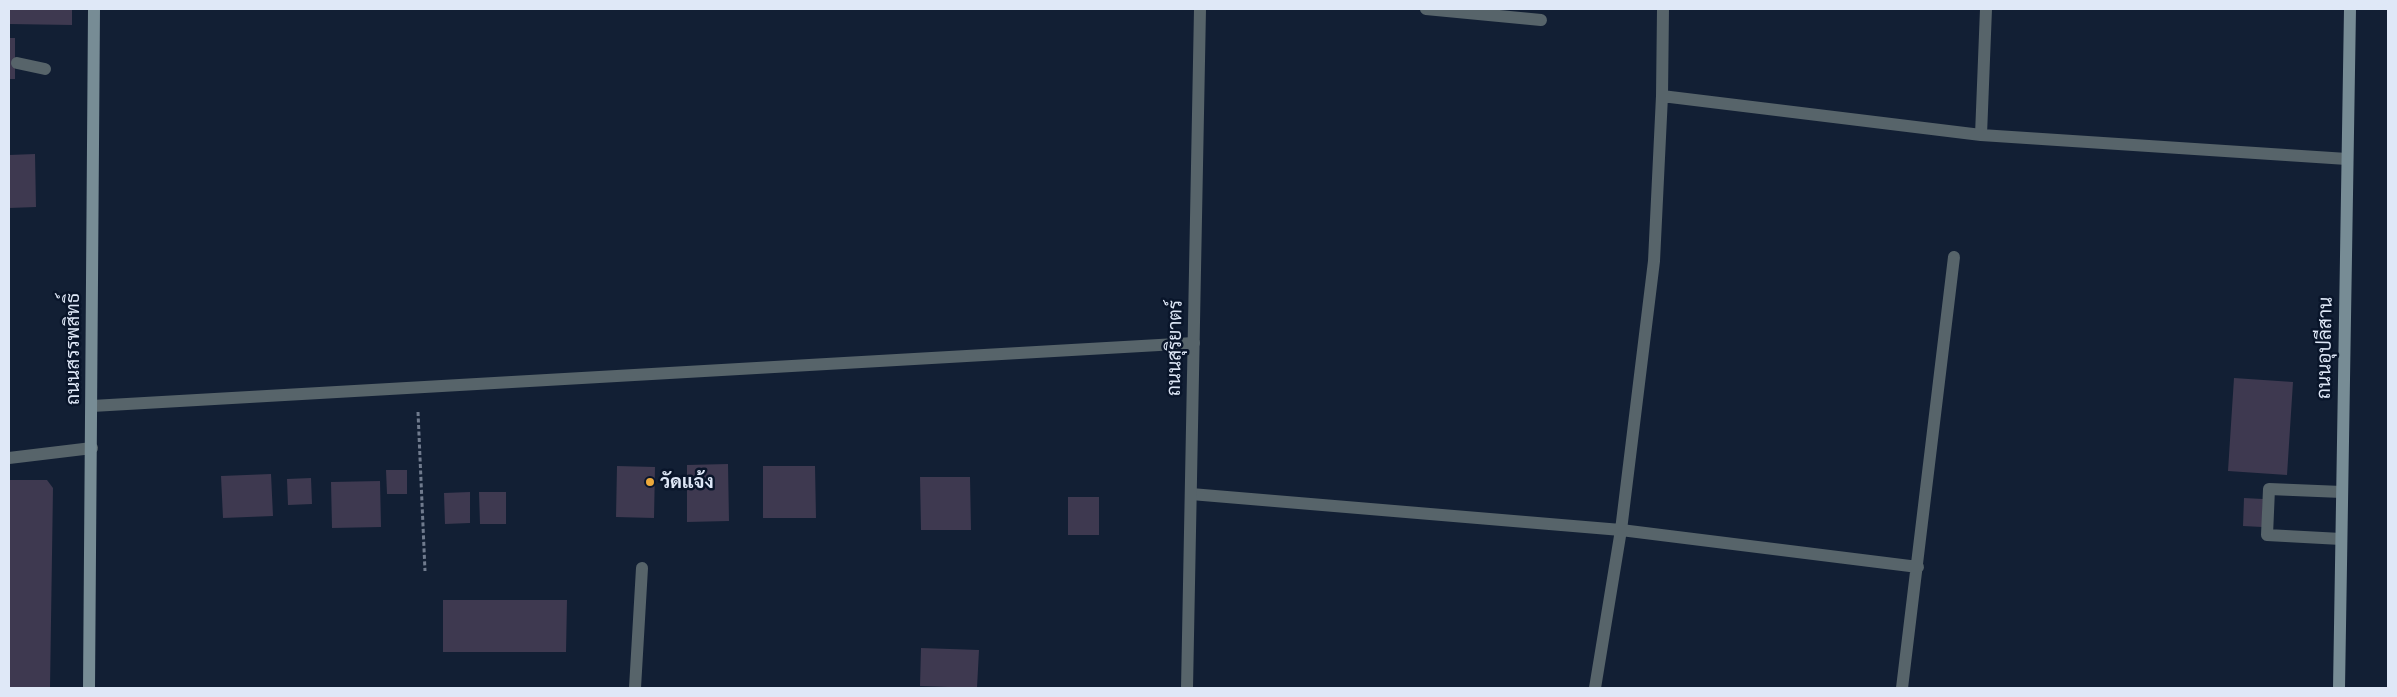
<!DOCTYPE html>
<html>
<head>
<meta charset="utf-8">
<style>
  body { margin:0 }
  #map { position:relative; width:2397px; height:697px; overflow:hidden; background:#121f34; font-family:"Alegreya Sans",sans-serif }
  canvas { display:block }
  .frame { position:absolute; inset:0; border:10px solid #dfe8f7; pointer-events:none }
</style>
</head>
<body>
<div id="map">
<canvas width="2397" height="697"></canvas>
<div class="frame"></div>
</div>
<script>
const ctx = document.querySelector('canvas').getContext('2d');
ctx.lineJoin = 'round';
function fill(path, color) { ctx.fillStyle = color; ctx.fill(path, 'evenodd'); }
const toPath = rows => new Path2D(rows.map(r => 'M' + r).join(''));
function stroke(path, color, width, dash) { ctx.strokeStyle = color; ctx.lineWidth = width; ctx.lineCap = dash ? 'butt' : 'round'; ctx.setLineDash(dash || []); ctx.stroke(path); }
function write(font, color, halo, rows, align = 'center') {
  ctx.font = font + ' "Alegreya Sans",Sarabun,sans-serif'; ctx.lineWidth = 5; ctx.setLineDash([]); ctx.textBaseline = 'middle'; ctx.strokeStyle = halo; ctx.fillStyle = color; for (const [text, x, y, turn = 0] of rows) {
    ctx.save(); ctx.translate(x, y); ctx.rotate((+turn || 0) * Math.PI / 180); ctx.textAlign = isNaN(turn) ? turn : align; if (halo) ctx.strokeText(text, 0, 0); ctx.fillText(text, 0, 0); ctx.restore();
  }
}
const building = toPath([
  [9,9,72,9,72,25,9,24],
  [9,38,15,38,15,79,9,79],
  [35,154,36,207,9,208,9,155],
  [2234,378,2293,382,2287,475,2228,471],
  [728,464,729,521,687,522,687,465],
  [617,466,655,467,654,518,616,517],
  [763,466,815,466,816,518,763,518],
  [386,470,407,470,407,494,387,494],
  [271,474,273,516,223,518,221,476],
  [920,477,970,477,971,530,921,530],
  [311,478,312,504,288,505,287,479],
  [9,480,47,480,53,488,50,688,9,688],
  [380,481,381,527,332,528,331,482],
  [470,492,470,523,445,524,444,493],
  [479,492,506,492,506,524,480,524],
  [1068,497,1099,497,1099,535,1068,535],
  [2244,498,2263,499,2262,527,2243,526],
  [443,600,567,600,566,652,443,652],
  [921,648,979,650,977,688,920,686]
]);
const path = toPath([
  [418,412,425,571]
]);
const service = toPath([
  [17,63,45,69],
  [2341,539,2267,535,2269,489,2342,492],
  [635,688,642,568]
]);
const minor = toPath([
  [1426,9,1541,20],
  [1662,96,1981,135,2347,159],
  [1981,135,1986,9],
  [92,406,1194,343],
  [9,458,92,448],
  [1191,494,1621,530,1918,567],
  [1595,688,1621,530,1654,261,1662,96,1663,9],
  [1902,688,1954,257]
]);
const tertiary = toPath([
  [1187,688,1200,9]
]);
const secondary = toPath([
  [89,688,94,9],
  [2339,688,2350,9]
]);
const markers = [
  [650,482,5,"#eca93b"]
];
const streetNames = [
  ["ถนนสุริยาตร์",1175,348,-89],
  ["ถนนอุปลีสาน",2325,348,-89],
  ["ถนนสรรพสิทธิ์",73,349,-90]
];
const poiNames = [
  ["วัดแจ้ง",660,482]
];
fill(building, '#3e3950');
stroke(path, '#707b8e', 3, [4, 2.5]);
stroke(service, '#57646a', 12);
stroke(minor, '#57646a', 12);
stroke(tertiary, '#57646a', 12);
stroke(secondary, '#778c95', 12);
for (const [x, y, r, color] of markers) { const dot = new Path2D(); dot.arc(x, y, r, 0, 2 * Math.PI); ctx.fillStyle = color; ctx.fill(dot); stroke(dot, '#09152a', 2); }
write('19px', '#dfe8f7', '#09152a', streetNames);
write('bold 19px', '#dfe8f7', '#09152a', poiNames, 'left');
</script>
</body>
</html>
